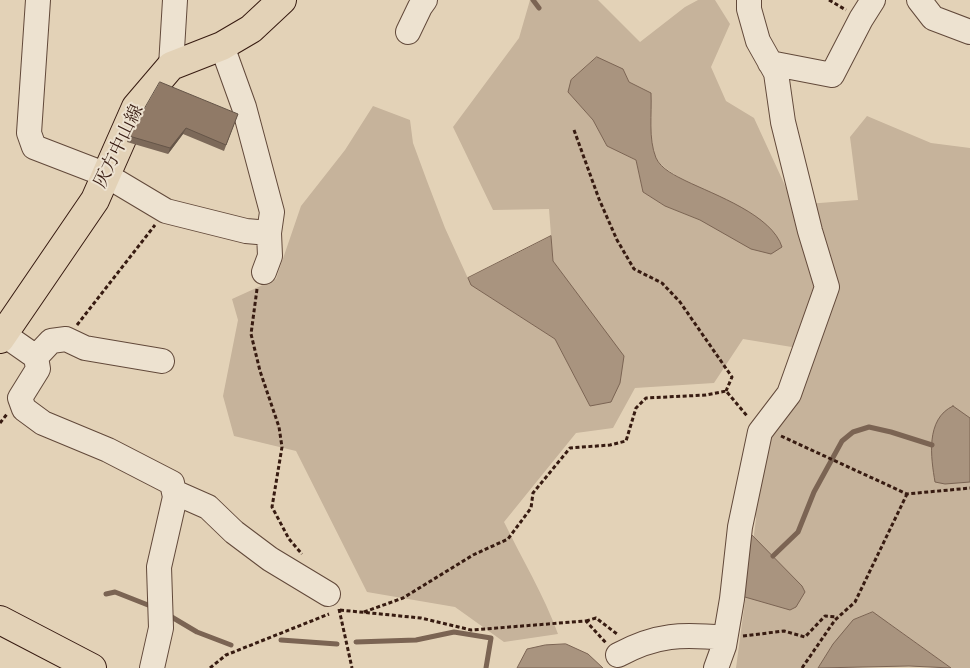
<!DOCTYPE html>
<html>
<head>
<meta charset="utf-8">
<style>
  body { margin:0 }
  canvas { display:block; background:#e3d2b7 }
</style>
</head>
<body>
<canvas width="970" height="668"></canvas>
<script>
const g = document.querySelector('canvas').getContext('2d');
g.lineJoin = 'round';
function paint(path, color) { g.fillStyle = color; g.fill(path, 'evenodd'); }
function stroke(path, color, width, dash) { g.strokeStyle = color; g.lineWidth = width; g.lineCap = dash ? 'butt' : 'round'; g.setLineDash(dash || []); g.stroke(path); }
function label(font, color, halo, rows, align = 'center') {
  g.font = font + ' "IM FELL DW Pica","Noto Serif JP",serif'; g.lineWidth = 4; g.setLineDash([]); g.textBaseline = 'middle'; g.strokeStyle = halo; g.fillStyle = color; for (const [text, x, y, turn = 0] of rows) {
    g.save(); g.translate(x, y); g.rotate((+turn || 0) * Math.PI / 180); g.textAlign = isNaN(turn) ? turn : align; if (halo) g.strokeText(text, 0, 0); g.fillText(text, 0, 0); g.restore();
  }
}
paint(new Path2D(`
  M530,0h68l42,42 45,-35 13,-7h17l15,24 -19,43 15,34 28,17 40,87 64,-5 -8,-63 17,-21 64,27 39,5v520h-19l-65,-47 -53,23 -15,24h-82l20,-149 -13,-66 54,-66 13,-37 -67,-11 -29,44 -79,5 -22,40 -37,5 -72,89c18,37 40,73 54,112l-54,8 -49,-35 -88,-15 -71,-141 -62,-15 -11,-40 15,-76 -6,-21 44,-20 25,-73 44,-56 28,-44 37,14 3,23 14,38 18,47 26,57 84,54 35,67 33,-50 -70,-95 -4,-52 -56,1 -40,-83 66,-89zM623,69l6,13 22,11c1,21 -3,45 5,65 8,17 79,47 98,57l-54,5 -35,-14 -22,-14 -7,-32 -29,-14 -14,-26 -25,-28z`), '#c6b39b');
const water = new Path2D(`
  M597,57l26,12 6,13 22,11c1,21 -3,45 5,65 5,11 20,18 30,23 29,14 86,34 96,66l-11,7 -20,-5 -51,-29 -35,-14 -22,-14 -7,-32 -29,-14 -14,-26 -25,-28 3,-12z
  M551,236l2,25 71,95 -4,27 -9,19 -21,4 -35,-67 -84,-54 -3,-7z
  M953,406l17,12v64l-25,2 -10,-2c-4,-24 -10,-63 18,-76z
  M750,533l52,53 3,6 -9,15 -6,3 -52,-15z
  M873,612l78,56 -42,-2 -91,2 15,-24 20,-24z
  M566,644l22,10 15,14h-86l10,-19 18,-4z`);
paint(water, '#a9947f');
stroke(water, '#7b6453', 1);
stroke(new Path2D(`
  M533,0l6,8
  M773,556l25,-24 16,-40 28,-51 11,-9 16,-5 22,5 41,13
  M106,594l9,-2 33,13
  M170,616l27,16 34,13
  M281,640l56,4
  M356,642l60,-2 38,-8 37,6 -5,30`), '#7b6453', 5);
const minor = new Path2D(`
  M38,0l-9,133 5,14 70,27 62,37 80,20 23,2
  M919,0l14,18 37,14
  M408,32l12,-25 5,-7
  M222,46l22,61 28,105 -3,21 1,23 -6,16
  M770,63l62,12 29,-56 12,-19
  M171,66l4,-66
  M3,334l33,23 2,12 -18,29 4,11 19,14 65,27 64,33 3,14 -16,70 2,61 -9,40
  M36,357l15,-16 15,-2 19,9 77,13
  M174,492l34,15 26,25 36,27 58,35
  M618,655c39,-21 64,-21 107,-17
  M716,668l8,-22 8,-47 8,-72 20,-95 29,-38 38,-107 -17,-56 -27,-109 -7,-49 -18,-32 -9,-32v-9`);
const major = new Path2D(`
  M0,339l95,-139 41,-93 35,-41 51,-20 29,-17 31,-29
  M0,620l92,48`);
stroke(minor, '#62493a', 26);
stroke(major, '#371b11', 30);
stroke(new Path2D(`
  M829,0l17,10
  M574,130l25,69 18,41 17,29 28,14 18,19 52,75 -6,14
  M257,289l-6,45 9,37 19,56 3,20 -10,60 17,32 13,15
  M77,325l78,-100
  M0,423l7,-9
  M781,436l126,58 63,-6
  M339,609l13,59
  M340,610l81,8 50,12 115,-9 20,22
  M364,612l39,-14 70,-43 35,-16 23,-31 2,-15 37,-45 40,-3 16,-4 10,-33 10,-10 60,-3 20,-4 22,26
  M586,621l10,-3 21,16
  M743,636l41,-5 21,6 20,-21 12,1
  M210,668l16,-13 103,-41
  M802,668l33,-48 20,-18 52,-108`), '#371b11', 3, [4, 2.5]);
stroke(minor, '#ede2d0', 24);
stroke(major, '#e3d2b7', 28);
paint(new Path2D(`
  M238,114l-14,37 -41,-17 -15,20 -41,-12 2,-6z`), '#7c6959');
paint(new Path2D(`
  M186,128l-3,6 -15,20 2,-6z`), '#655548');
const building = new Path2D(`
  M160,82l78,32 -12,31 -40,-17 -16,20 -41,-12z`);
paint(building, '#907a67');
stroke(building, '#655548', 1);
label('18px', '#371b11', '#ede2d0', [
  ["灰方中山線",120,147,-64]
]);
</script>
</body>
</html>
